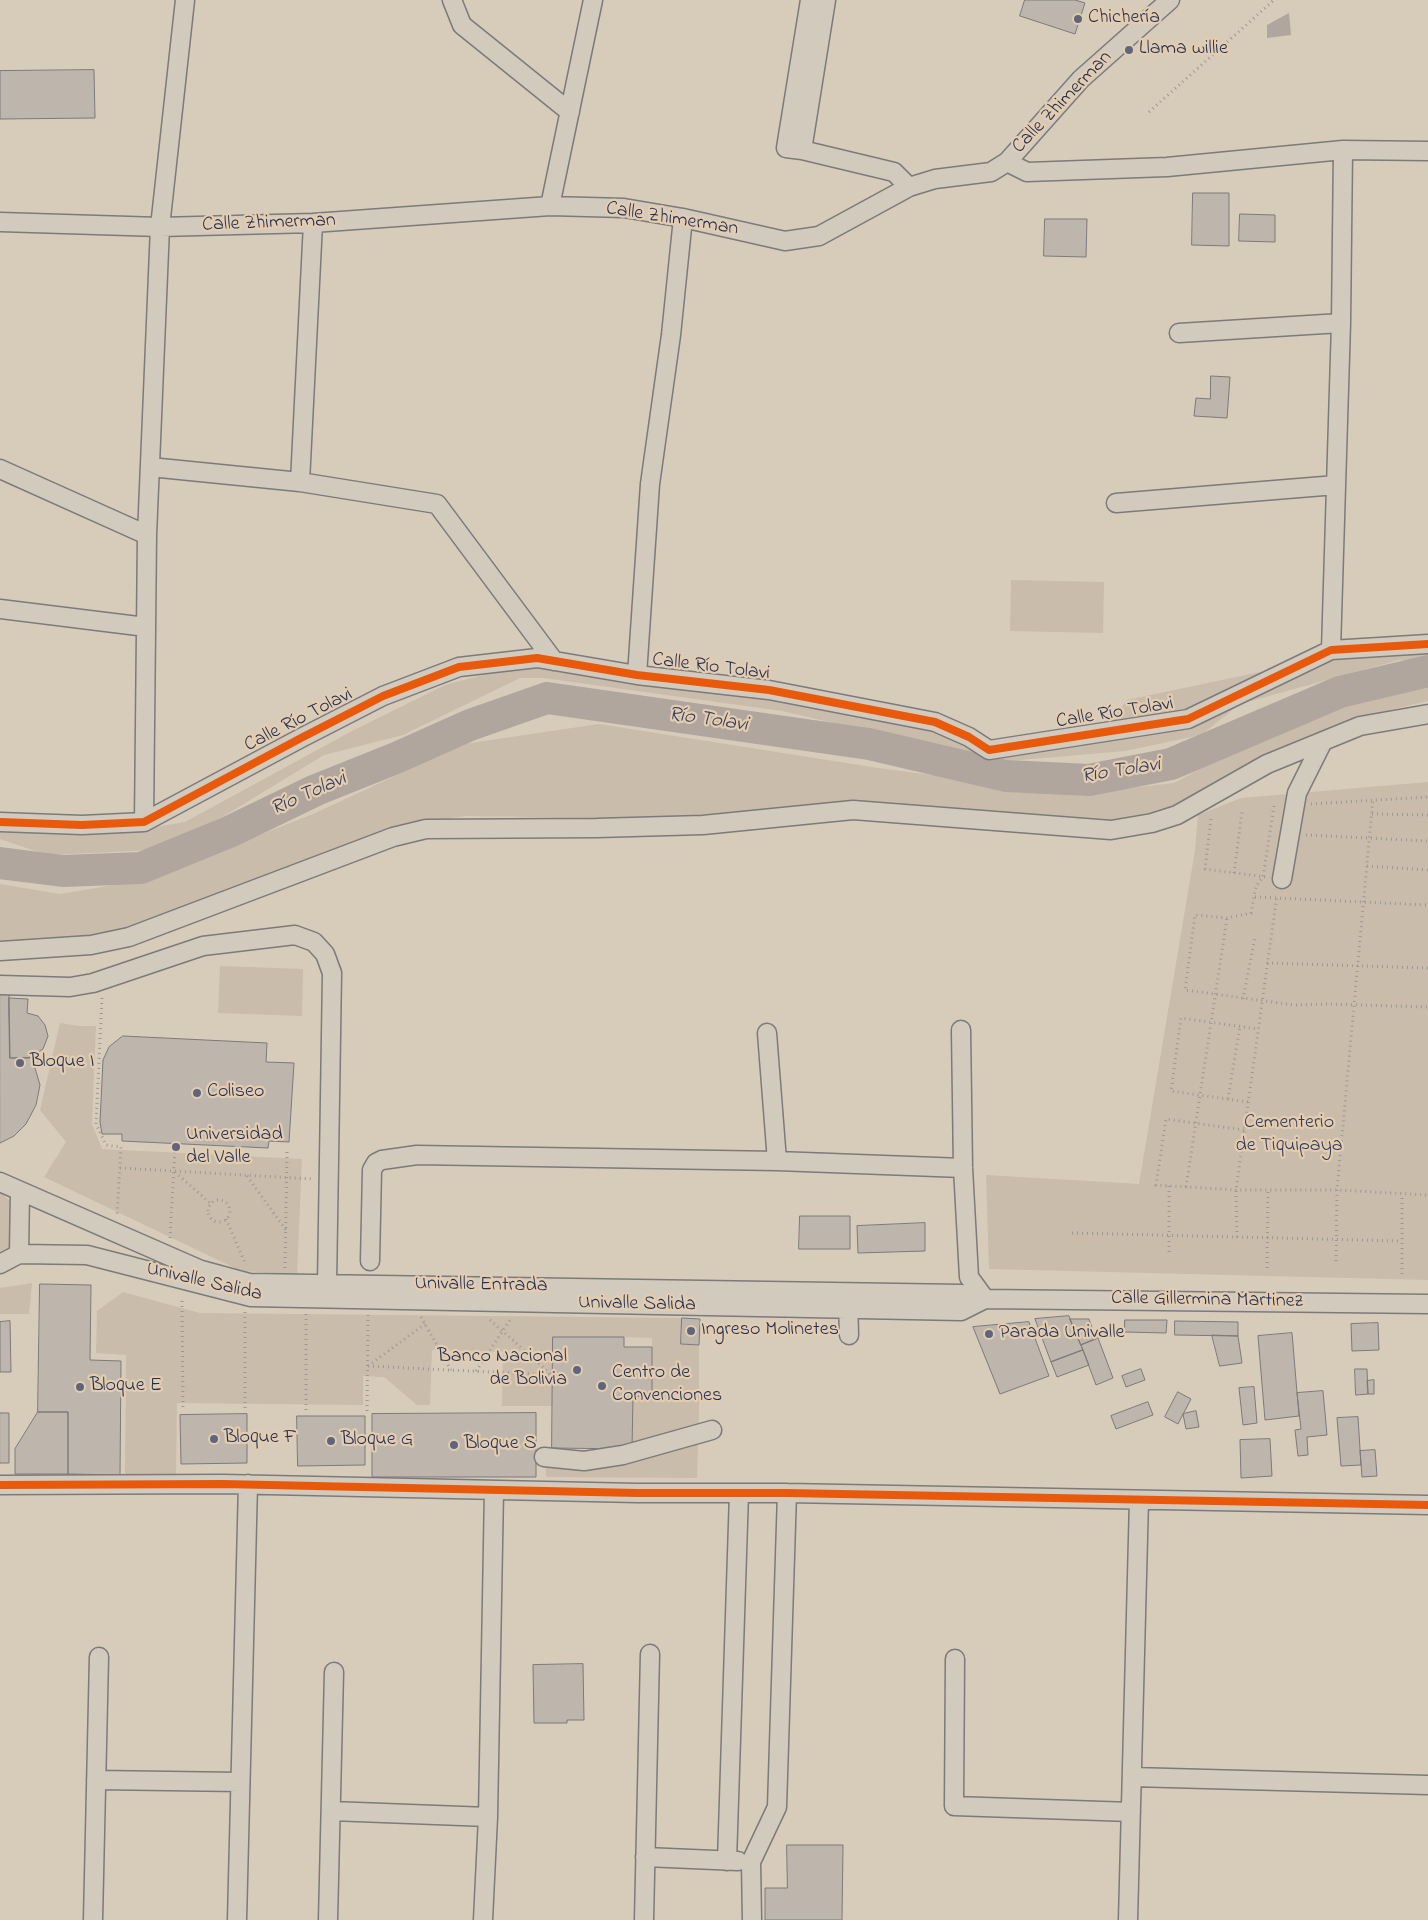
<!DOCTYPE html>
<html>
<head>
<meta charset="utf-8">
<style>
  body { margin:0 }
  canvas { display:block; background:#d7cbba }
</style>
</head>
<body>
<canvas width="1428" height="1920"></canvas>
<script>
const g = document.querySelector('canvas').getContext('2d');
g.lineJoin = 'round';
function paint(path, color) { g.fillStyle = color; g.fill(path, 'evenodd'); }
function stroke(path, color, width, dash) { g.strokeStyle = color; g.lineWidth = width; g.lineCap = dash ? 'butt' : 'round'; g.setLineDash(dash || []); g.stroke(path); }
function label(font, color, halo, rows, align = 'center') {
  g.font = font + ' "Indie Flower",sans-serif'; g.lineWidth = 4.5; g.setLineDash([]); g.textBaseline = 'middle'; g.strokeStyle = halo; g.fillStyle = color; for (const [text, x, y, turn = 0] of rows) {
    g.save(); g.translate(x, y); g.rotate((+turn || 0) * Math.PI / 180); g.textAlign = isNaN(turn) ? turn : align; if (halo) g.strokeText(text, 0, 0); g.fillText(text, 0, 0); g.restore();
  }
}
paint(new Path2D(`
  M1011,580l93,2 -1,51 -93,-2z
  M1428,651v8l-29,1 -159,44 -39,31 -76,16 -129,11 -34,-9 -180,-42 -239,-33h-23l-117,57 -79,20 -118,72 -52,23 -107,5 -47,-16v-9l143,-1 42,-7 167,-91 93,-46 76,-20 246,33 168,32 33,16 127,-5 32,-41 204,-43z
  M1428,681v20l-72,17 -89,37 -98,54 -57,11h-38l-224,-19 -185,18 -199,-3 -65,9 -258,98 -50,13 -93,5v-57l60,10 84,-14 169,-66 151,-70 135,-20 279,44 199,26 97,-11 89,-48 78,-37z
  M1428,782v498l-439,-11 -3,-94 153,9 56,-334 3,-35 43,-17z
  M220,966l83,3 -1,47 -84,-3z
  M60,1023l19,3h17l-4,98 10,25 200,10 -5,115 -56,-3 -197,-94 22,-35 -26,-32z
  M0,1192l10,9 -1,50 -9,5z
  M32,1283l-3,31h-29v-26z
  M123,1292l77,21 482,5 -1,26 18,1v83l-67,21 1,-53h19v-58l-28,-1 -71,69h-51l1,-54 -71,-2 -2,55h-13l-33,-28 -21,-1v29l-186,-2 -1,72h-51l1,-120 -30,-2 1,-42z
  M698,1444l-1,34 -151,-1v-13l86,-4z`), '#cabcaa');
paint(new Path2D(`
  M1289,13l2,22 -24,3v-13z`), '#b0a69e');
stroke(new Path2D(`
  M0,863l63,8 78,-3 88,-36 87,-42 80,-32 74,-33 77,-27 322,46 137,32 83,4 82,-16 169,-72 88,-21`), '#b0a69e', 32);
const building = new Path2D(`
  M1025,0h50l10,3 -10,31 -55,-18z
  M94,70l1,48 -95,1v-48z
  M1193,193h36v53l-37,-1z
  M1240,214l35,1v27l-36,-1z
  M1045,219h42l-1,38 -42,-1z
  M1211,376l19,1 -3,41 -33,-2 2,-18 14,1z
  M0,994h9l1,64 36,-1 -11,11 5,17 -4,20 -10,19 -12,12 -14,7z
  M9,998l19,1 -1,14 11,3 7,9 3,11 -5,13 -6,4 -7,1v4h-20z
  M123,1036l144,7 -1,19 28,1 -5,79 -20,-1 -1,7 -146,-7v-7h-20l-2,-12 3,-62 6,-13z
  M800,1216h50v33h-51z
  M925,1223v28l-67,2 -1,-27z
  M40,1284l51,1 -1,75 31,1 -1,114 -52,-1v-62h-30z
  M1069,1316l14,34 -32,12 -16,-43z
  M682,1318l18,1 -1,26 -18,-1z
  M1070,1319h19l7,20 -15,6z
  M1125,1320h42l-1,13 -41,-1z
  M10,1321l1,51h-11v-50z
  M1175,1321l63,1v14l-63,-1z
  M1029,1322l20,54 -49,18 -27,-67z
  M1378,1323l1,27 -27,1 -1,-27z
  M1292,1333l7,83 -34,4 -7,-84z
  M1212,1335l26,1 4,27 -22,3z
  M553,1337h71v10h28v50l-19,-1 -1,53 -80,-1z
  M1098,1338l15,40 -17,7 -15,-40z
  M1083,1350l6,15 -32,12 -6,-15z
  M1141,1369l4,11 -19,7 -4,-11z
  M1355,1369h12l1,25 -12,1z
  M1374,1380v14h-6l-1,-13z
  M1254,1387l3,36 -14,2 -4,-37z
  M1323,1391l4,44 -20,2 1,18 -10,1 -3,-26 6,-1 -4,-36z
  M1178,1392l13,7 -13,25 -13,-7z
  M1148,1402l5,13 -37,14 -5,-13z
  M1196,1411l3,16 -13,2 -3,-15z
  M38,1412h30v62h-53v-25z
  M0,1413h9v50h-9z
  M536,1413v64h-164v-63z
  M247,1414v49l-66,1 -1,-49z
  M297,1416h68v49l-67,1z
  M1358,1417l3,48 -20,1 -4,-48z
  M1270,1439l2,37 -31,2 -1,-38z
  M1375,1450l2,26 -15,1 -2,-26z
  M583,1664l1,56h-17v3h-33l-1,-58z
  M787,1845h56l-1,75h-77v-32h22z`);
paint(building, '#beb6ac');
stroke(building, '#7c7a7b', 1);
const minor = new Path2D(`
  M452,0l10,25 108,87
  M810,0l-24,148 16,2 24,-150
  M802,150l92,22 15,15
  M1007,162l20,10 140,-5 176,-17 85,1
  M550,206l43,-206
  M0,222l160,5 153,-4 237,-17 74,2 59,10 102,23 34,-5 90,-49 26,-8 56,-7 16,-10 74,-83 89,-79
  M1179,333l162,-10
  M150,467l150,15 137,22 117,157
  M0,469l147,66
  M300,482l13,-259
  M1116,503l220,-18
  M0,609l146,18
  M1331,650l10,-327 2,-173
  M637,675l13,-191 21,-149 12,-117
  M0,822l82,3 62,-3 157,-84 82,-42 76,-29 78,-9 100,17 132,15 166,32 34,15 20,13 199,-31 143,-69 97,-6
  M144,822l3,-287 13,-308 25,-227
  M1282,879l15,-86 26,-52
  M0,951l91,-6 38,-8 264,-100 33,-8 171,-1 106,-3 150,-15 258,20 41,-7 25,-8 90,-51 93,-38 68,-12
  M0,985l70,2 23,-4 110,-37 92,-11 19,7 11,12 7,19 -5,311
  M961,1030l2,138 6,109 16,22
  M767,1033l10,128
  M0,1182l201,88 48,13 712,11 24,5 443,5
  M19,1254l68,1 164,42 710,14 24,-12
  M370,1261l2,-91 4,-7 6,-3 35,-5 360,6 186,7
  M0,1264l19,-10 1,-63
  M848,1298l1,37
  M544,1457l40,4 39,-6 89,-25
  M0,1485l223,-1 414,9h150l641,12
  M955,1659l-1,147 177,6
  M1132,1777l296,8
  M96,1780l144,2
  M331,1811l157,6
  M645,1857l93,4
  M727,1861l12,-368
  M93,1920l6,-263
  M237,1920l11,-436
  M328,1920l6,-248
  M483,1920l5,-103 6,-327
  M644,1920l6,-266
  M752,1920l-1,-58 26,-55 10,-314
  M1128,1920l11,-420`);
stroke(minor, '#7c7a7b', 21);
stroke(new Path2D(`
  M1149,112l125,-112
  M1311,804l117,-7
  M1274,806l-11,71 -7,9 -5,27 -24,5 -32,-3 -10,75 109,15 34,-1 100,3
  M1372,814l56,1
  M1211,819l-6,50 61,8
  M1306,835l122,6
  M1367,866l61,4
  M1234,873l8,-61
  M1255,897l173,8
  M1267,963l161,5
  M102,998l-6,126 10,21 15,2 -4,68
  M1243,999l12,-62
  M1228,1099l12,-73
  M1248,1102l-77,-11 10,-73 77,11
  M1244,1130l-78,-11 -10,66 80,5h101l91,5
  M120,1168l193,11
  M175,1172l35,31
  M247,1176l39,54
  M1169,1186v66
  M1186,1187l41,-269
  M208 1211a11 11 0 1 1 22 0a11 11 0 1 1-22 0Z
  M226,1219l20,46
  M1072,1233l330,8
  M1237,1237l-1,-47 41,-295
  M170,1238l5,-89
  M1336,1261l1,-71 36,-391
  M285,1268l2,-116
  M1267,1268l1,-78
  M1402,1274v-80
  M182,1301l1,109
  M245,1312v97
  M306,1314v97
  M421,1317l30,53
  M490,1320l62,55
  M368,1366l185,9
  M368,1366l57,-42
  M476,1371l34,-51
  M367,1411l1,-96`), '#9c9895', 3, [1, 4]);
stroke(minor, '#d3cabe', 18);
stroke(new Path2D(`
  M0,822l82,3 62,-3 157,-84 82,-42 76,-29 78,-9 100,17 132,15 166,32 34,15 20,13 199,-31 143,-69 97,-6
  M0,1485l223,-1 414,9h150l641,12`), '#e8590c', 8);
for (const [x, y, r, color] of [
  [1078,19,5,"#5d667e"],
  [1129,50,5,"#5d667e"],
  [20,1063,5,"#5d667e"],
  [197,1093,5,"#5d667e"],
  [176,1147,5,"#5d667e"],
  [691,1331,5,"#5d667e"],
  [989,1334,5,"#5d667e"],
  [577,1370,5,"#5d667e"],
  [602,1386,5,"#5d667e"],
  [80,1387,5,"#5d667e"],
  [214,1439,5,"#5d667e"],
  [331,1441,5,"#5d667e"],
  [454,1445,5,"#5d667e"]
]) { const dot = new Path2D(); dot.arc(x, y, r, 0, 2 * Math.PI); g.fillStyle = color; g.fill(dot); stroke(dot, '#e4ccad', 2); }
label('20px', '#1b2f5e', '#e4ccad', [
  ["Chichería",1088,19],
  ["Llama willie",1139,50],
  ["Bloque I",30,1063],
  ["Coliseo",207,1093],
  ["Universidad",186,1136],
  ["del Valle",186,1159],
  ["Ingreso Molinetes",701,1331],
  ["Parada Univalle",999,1334],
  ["Banco Nacional",567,1358,"right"],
  ["de Bolivia",567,1381,"right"],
  ["Centro de",612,1374],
  ["Convenciones",612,1397],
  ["Bloque E",90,1387],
  ["Bloque F",224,1439],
  ["Bloque G",341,1441],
  ["Bloque S",464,1445]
], 'left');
label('20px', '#1b2f5e', '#e4ccad', [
  ["Calle Zhimerman",1063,103,-46],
  ["Calle Zhimerman",672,220,9],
  ["Calle Zhimerman",269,224,-2],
  ["Calle Río Tolavi",711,668,7],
  ["Calle Río Tolavi",1115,714,-9],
  ["Calle Río Tolavi",299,721,-27],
  ["Univalle Salida",204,1283,13],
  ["Univalle Entrada",481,1286,1],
  ["Calle Gillermina Martinez",1207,1301,1],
  ["Univalle Salida",637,1305,1]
]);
label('20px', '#2c3c65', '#e4ccad', [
  ["Cementerio",1289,1124],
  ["de Tiquipaya",1289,1147]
]);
label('italic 21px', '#2f3e66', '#e4ccad', [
  ["Río Tolavi",708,721,8],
  ["Río Tolavi",1121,772,-9],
  ["Río Tolavi",309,795,-24]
]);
</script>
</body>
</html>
